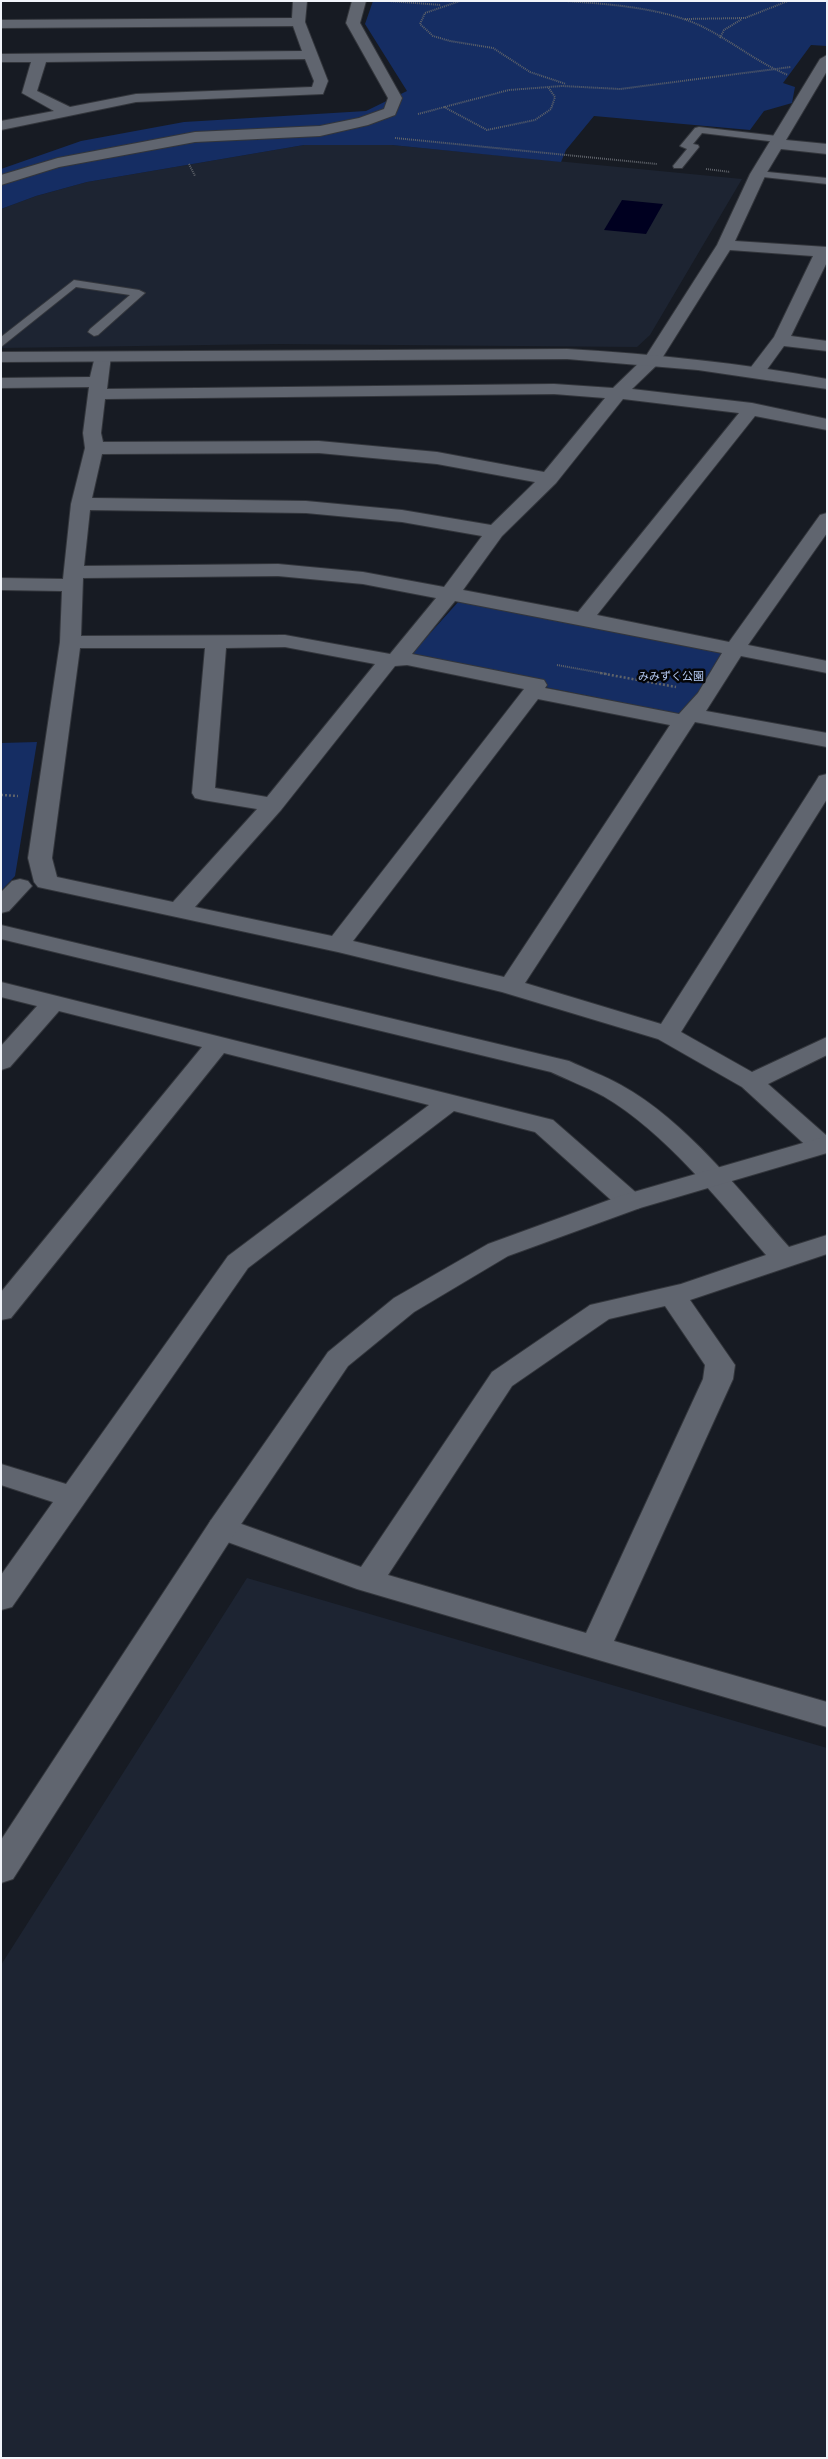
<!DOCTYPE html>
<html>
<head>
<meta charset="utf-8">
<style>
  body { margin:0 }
  #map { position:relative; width:828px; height:2459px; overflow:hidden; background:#171b23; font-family:"Asap Condensed",sans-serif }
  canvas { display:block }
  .frame { position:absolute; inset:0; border:2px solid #f1f4fa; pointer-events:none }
</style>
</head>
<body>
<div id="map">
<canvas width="828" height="2459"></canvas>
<div class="frame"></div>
</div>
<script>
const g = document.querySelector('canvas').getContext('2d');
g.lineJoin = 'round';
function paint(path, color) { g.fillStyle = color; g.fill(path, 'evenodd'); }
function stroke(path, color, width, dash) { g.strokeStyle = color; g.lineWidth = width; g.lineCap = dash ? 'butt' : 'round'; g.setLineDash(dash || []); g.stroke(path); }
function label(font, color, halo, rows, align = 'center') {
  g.font = font + ' "Asap Condensed","Noto Sans JP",sans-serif'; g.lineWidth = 5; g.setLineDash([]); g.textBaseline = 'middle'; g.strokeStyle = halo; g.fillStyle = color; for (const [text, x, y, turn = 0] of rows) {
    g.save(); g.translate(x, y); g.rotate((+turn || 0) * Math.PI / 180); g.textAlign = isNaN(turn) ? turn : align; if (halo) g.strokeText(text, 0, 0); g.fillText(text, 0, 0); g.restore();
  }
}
paint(new Path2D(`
  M304,145h88l350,34 -92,156 -13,12 -360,-3 -276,4v-139l35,-13 51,-14z
  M247,1578l580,170v710h-826v-493z`), '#1d2432');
paint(new Path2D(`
  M373,1h454v45l-16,-1 -28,38 12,4 -3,16 -28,8 -14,19 -156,-14 -28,34 -5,12 -169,-17h-88l-217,37 -51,14 -35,13v-40l80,-28 103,-19 182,-11 41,-20 -42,-67z
  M459,601l272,53 -44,62 -280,-57z
  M37,742l-22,134 -14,15v-148z`), '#152d63');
paint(new Path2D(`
  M622,200l41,4 -17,30 -42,-4z`), '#000020');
const service = new Path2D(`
  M699,127l78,9 5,3 -5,3 -75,-9 -9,11 5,1 1,2 -17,21h-8l-1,-2 14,-17 -7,-3 15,-18z
  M758,171l69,7v6l-73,-8v-4z
  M74,280l65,10 6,3 -47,42 -4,1 -6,-4 2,-3 40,-34 -54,-8 -75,60v-10z`);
const pedestrian = new Path2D(`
  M352,1h14l-6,22 42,75 -7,17 -27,10 -48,11 -125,6 -136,25 -58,18v-10l57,-17 137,-26 125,-6 39,-8 25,-9 4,-11 -42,-75z`);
const minor = new Path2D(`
  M293,1h14l-2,21 23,59 -5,13 -187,8 -135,28v-9l53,-10 -32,-18 9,-31h-30v-8l301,-3 -9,-25 -292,2v-8l291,-2zM305,59l9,22 -2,6 -176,7 -66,13 -33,-16 9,-29z
  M827,55v16l-41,69 41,4v10l-46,-5 -15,25 -31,67 92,6v15l-36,74 36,5v10l-43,-5 -21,29h-12l-3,-4 26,-34 39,-81 -83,-6 -71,113 -27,26 120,14 75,16v11l-72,-14 -158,199 132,27 91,-127 7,-2v20l-79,112 79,16v12l-86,-17 -35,55 121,22v14l-132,-25 -170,261 136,41 155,-243 3,-5 8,-2v25l-146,233 71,40 75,-35v18l-59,29 59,52v17l-14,-1 -71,-65 -84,-48 -156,-47 -164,-40 -300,-65 -4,-5 -6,-24 32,-216 2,-51 -61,-1v-12l62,1 8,-75 14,-56 -2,-15 6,-46 -88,1v-10l89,-1 6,-25h12l3,4 -4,33 447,-5 59,4 33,-32 71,-111 33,-71 70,-115zM554,394l51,4 -61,74 -107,-20 -118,-11 -216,1 -2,-9 4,-34zM623,399l116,14 -161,199 -115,-22 39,-54 54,-53zM319,453l118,11 98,18 -44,43 -89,-15 -96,-9 -214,-3 10,-44zM90,510l216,3 96,9 80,14 -38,51 -81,-15 -85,-8 -194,2zM278,576l85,8 73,14 -46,56 -105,-19 -204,1 2,-58zM455,601l267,52 -24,40 -19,21 -134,-26 2,-3 -3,-5 -132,-26zM285,647l90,17 -108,133 -52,-9 11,-140zM80,648h125l-13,145 3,5 8,2 54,9 -84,93 -116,-25 -5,-19zM407,665l117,24 -192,247 -137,-29 86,-97 114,-144zM538,699l132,26 -166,252 -151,-36z
  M20,879l8,2 4,5 -23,25 -8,2v-21l11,-11z
  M1,925l568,136c17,8 36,15 52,24 64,35 121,108 168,162l38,-12v19l-137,46 45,65 -2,14 -119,262 213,61v25l-470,-138 -146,-53 -4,-8 4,-8 11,-3 139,50 131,-195 98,-67 91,-21 85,-29c-46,-53 -102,-124 -163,-159 -17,-9 -35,-16 -52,-24l-550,-133zM665,1306l40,59 -2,14 -117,254 -198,-58 124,-189 97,-67z
  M1,982l552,138 87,76 4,6 -4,6 -10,2 -10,-2 -85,-76 -81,-21 -206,157 -236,339 -11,3v-35l52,-73 -52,-17v-21l65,20 162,-228 201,-151 -205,-52 -213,265 -10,2v-28l201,-245 -143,-36 -49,56 -9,3v-24l36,-40 -36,-9z`);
const tertiary = new Path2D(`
  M567,349c87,5 174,14 260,30v10l-129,-19 -131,-11 -566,3v-10z
  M827,1136v17l-187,55 -132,48 -94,56 -66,54 -115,170 -220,343 -12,4v-43l210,-320 117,-168 66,-54 94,-54 132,-48z`);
stroke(service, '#33363c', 2);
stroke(pedestrian, '#33363c', 2);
stroke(minor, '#33363c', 2);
stroke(tertiary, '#33363c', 2);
stroke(new Path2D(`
  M389,1l52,4
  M460,1l-35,12 -5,11 13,12 17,5 43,7 37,24 36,12
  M566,1c42,3 101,7 139,27 28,14 53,35 83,47
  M685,19l60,-1 43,-17
  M720,38l4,-8 18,-11
  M444,107l43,23 48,-10 16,-11 4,-12 -7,-10
  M418,114l91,-24 53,-4 58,3 171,-22
  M395,138l262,26
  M189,164l6,12
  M706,169l24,3
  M557,665l50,9`), '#5f636a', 2, [1, 1]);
stroke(new Path2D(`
  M600,673l76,14
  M1,795l17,1`), '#5f636a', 2.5, [2, 2]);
paint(service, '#60656f');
paint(pedestrian, '#60656f');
paint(minor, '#60656f');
paint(tertiary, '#60656f');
label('11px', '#b9cef7', '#050609', [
  ["みみずく公園",671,677]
]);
</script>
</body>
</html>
